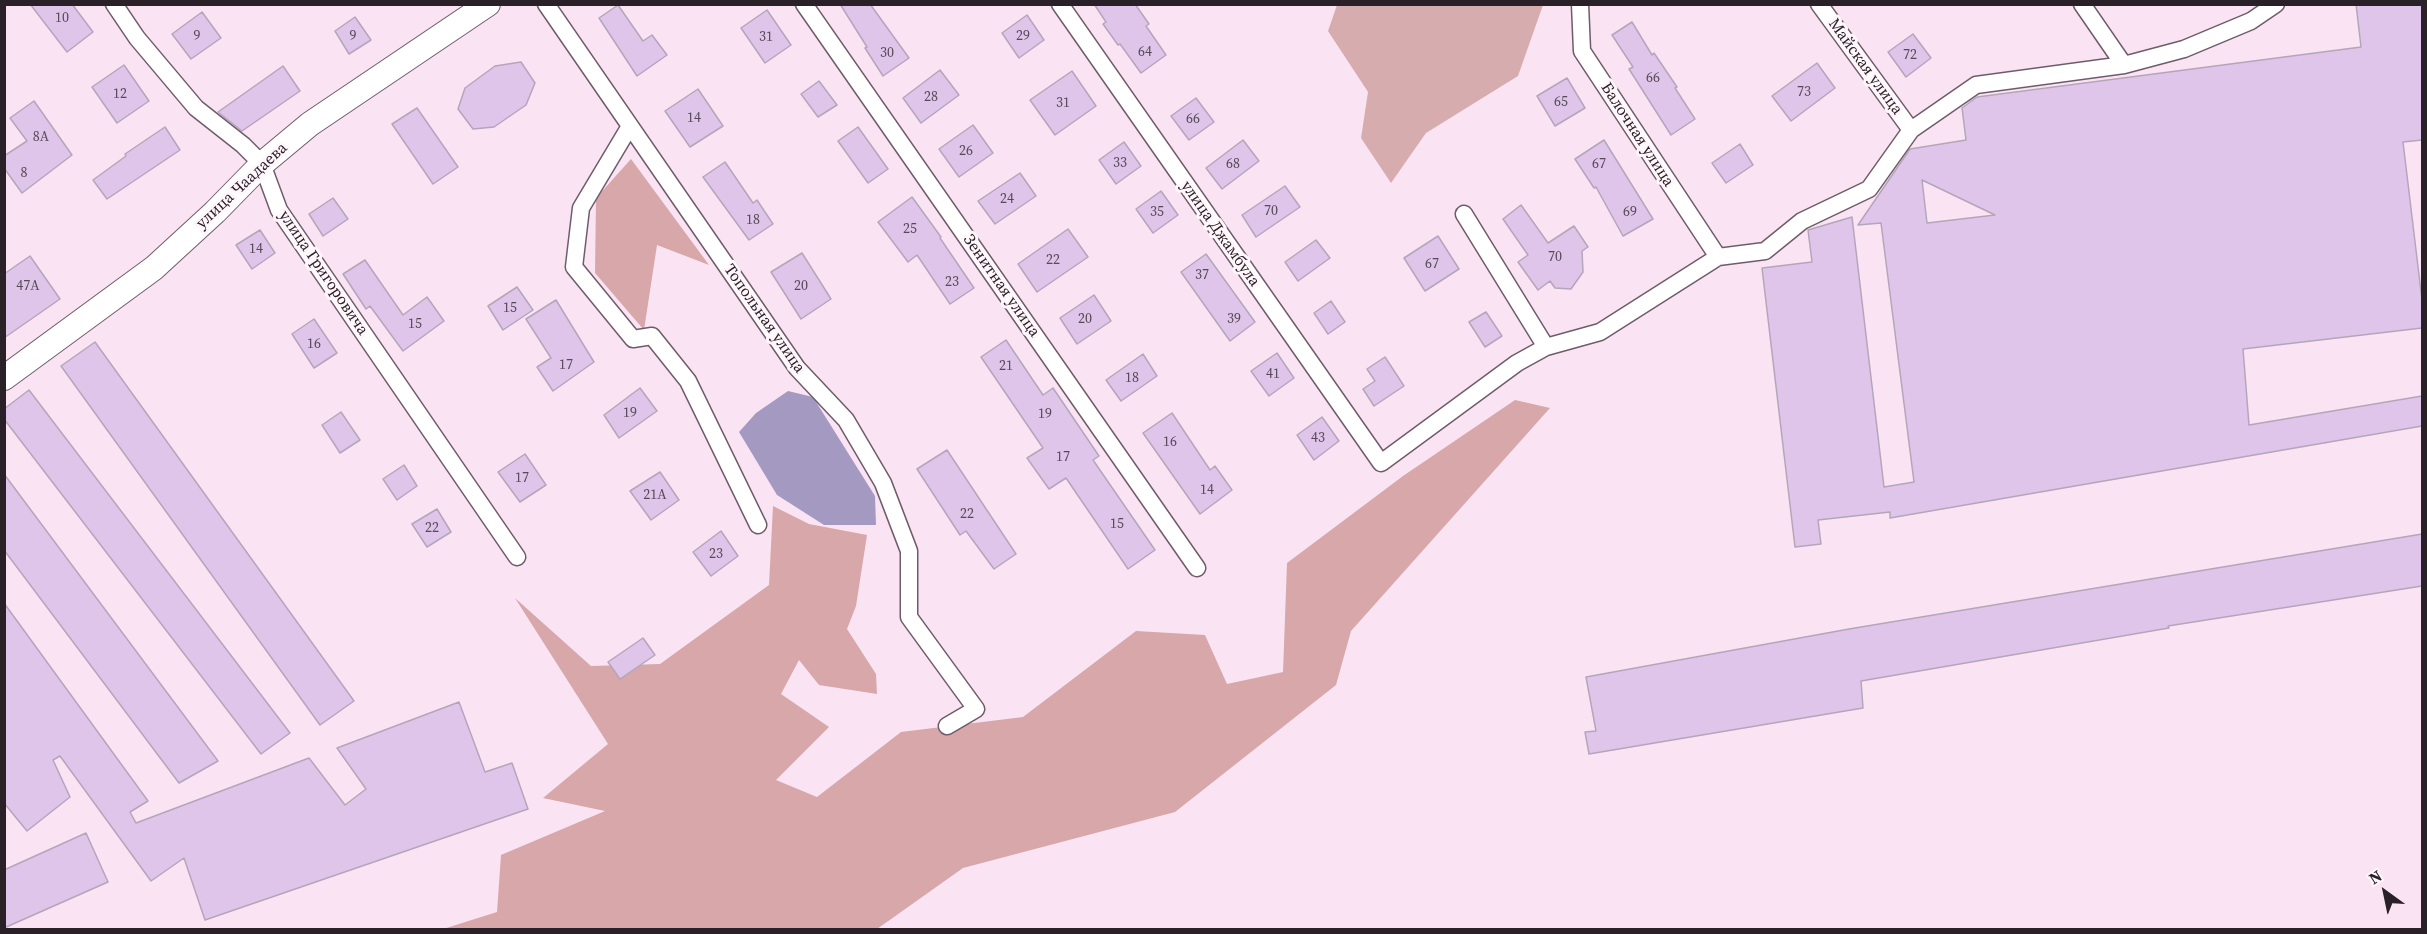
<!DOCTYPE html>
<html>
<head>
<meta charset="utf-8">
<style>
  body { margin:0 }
  #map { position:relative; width:2427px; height:934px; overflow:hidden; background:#fae4f4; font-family:"Source Serif 4",serif }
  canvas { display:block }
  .frame { position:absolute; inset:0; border:6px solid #292127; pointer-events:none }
  .north { position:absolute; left:2355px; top:862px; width:60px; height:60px; -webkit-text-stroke:4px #fff6fc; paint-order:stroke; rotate:327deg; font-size:16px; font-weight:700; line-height:24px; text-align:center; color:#292127 }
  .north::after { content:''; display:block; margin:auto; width:21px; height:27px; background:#292127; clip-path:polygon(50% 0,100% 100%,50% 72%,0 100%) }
</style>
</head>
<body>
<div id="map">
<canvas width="2427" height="934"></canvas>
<div class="frame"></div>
<div class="north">N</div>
</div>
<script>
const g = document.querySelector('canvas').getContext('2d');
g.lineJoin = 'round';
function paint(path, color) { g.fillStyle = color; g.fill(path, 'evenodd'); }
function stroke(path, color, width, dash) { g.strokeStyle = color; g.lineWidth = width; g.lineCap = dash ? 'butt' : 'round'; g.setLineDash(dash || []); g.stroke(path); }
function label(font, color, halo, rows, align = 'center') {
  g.font = font + ' "Source Serif 4",serif'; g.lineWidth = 6; g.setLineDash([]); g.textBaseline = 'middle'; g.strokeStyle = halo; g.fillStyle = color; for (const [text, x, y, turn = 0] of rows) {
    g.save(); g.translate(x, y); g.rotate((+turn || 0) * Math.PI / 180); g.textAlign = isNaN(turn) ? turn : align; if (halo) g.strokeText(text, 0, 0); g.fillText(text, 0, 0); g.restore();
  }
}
paint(new Path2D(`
  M1337,5v-1l206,1 -25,71 -92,57 -35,50 -30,-45 7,-46 -40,-61z`), '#d7acaf');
paint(new Path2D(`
  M631,159l78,106 -52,-20 -13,85 -49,-57 1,-75z
  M1515,400l35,8 -199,223 -15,54 -161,127 -212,56 -86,61 -437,1 57,-18 4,-57 104,-44 -62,-13 65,-54 -93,-146 76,68 69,-2 109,-79 4,-79 36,18 58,11 -11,71 -9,23 29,45 1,20 -58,-9 -20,-25 -18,34 48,33 -53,53 41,17 84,-65 122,-15 113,-86 69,4 22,49 56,-12 4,-109 116,-87z`), '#d7a7aa');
paint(new Path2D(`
  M788,391l25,6 62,99 1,29h-52l-47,-30 -38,-63 17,-19z`), '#a49ac1');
const building = new Path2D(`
  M30,4h42l21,28 -26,20z
  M840,4h30l39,54 -26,18 -18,-28 2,-1z
  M1094,4h41l14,20 -3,2 20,29 -25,18 -21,-29 -2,1 -15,-21 3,-2z
  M2356,4h66v136l-19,2 19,158v28l-179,21 6,76 173,-29v30l-532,92v-6l-72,8 3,24 -26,3 -33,-279 50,-6 -4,-32 44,-13 32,270 30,-5 -33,-259 -23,2 52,-76 56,-9 -4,-32 15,-11 384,-50zM1922,180l73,35 -68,8z
  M618,5l25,36 9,-6 15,20 -30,21 -38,-58z
  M767,10l24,35 -26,18 -24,-35z
  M202,12l19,26 -30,21 -19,-25z
  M1027,15l17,25 -25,18 -17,-25z
  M355,17l16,23 -22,14 -14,-23z
  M1632,22l20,33 2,-2 23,34 -2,1 20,31 -24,16 -42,-66 4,-2 -21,-32z
  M1913,34l18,24 -25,19 -18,-25z
  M521,62l14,21 -9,22 -32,22 -21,2 -15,-20 7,-21 30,-22z
  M1817,63l18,25 -44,33 -19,-25z
  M124,65l25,36 -32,22 -25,-36z
  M283,66l17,25 -58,40 -24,-19z
  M940,70l19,25 -38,28 -18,-25z
  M1072,71l24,35 -41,29 -25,-35z
  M1567,78l18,30 -30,18 -18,-30z
  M819,81l18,24 -19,12 -17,-23z
  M698,89l25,37 -33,21 -25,-36z
  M1196,98l18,24 -25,18 -18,-24z
  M34,101l38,54 -50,38 -18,-25v-12l23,-15 -17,-23z
  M417,108l41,59 -25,17 -41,-60z
  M973,125l20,28 -34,24 -20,-28z
  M165,127l15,23 -73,49 -14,-19 33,-24 -1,-2z
  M858,127l30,42 -20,14 -30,-42z
  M1243,140l16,21 -37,28 -16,-21z
  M1604,140l49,79 -30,17 -27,-49 -2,1 -19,-29z
  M1124,142l17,24 -25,18 -17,-24z
  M1740,144l13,21 -27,18 -14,-20z
  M725,162l28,41 4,-3 16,24 -24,16 -46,-63z
  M1020,173l16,23 -41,28 -17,-23z
  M1285,186l15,21 -44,30 -14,-22z
  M1161,191l17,24 -25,18 -17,-24z
  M912,197l29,40 -1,1 34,50 -24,16 -33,-49 -9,7 -30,-40z
  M333,198l15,21 -25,17 -14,-22z
  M1521,205l27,38 26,-17 14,21 -6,4 1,21 -12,17 -16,-1 -5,-7 -12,9 -20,-28 10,-7 -25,-36z
  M1068,229l20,28 -51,35 -19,-28z
  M260,230l15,23 -23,16 -16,-24z
  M1438,236l21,33 -34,22 -21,-33z
  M1316,240l14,18 -32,23 -13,-19z
  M802,253l29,46 -30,20 -30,-47z
  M1206,254l49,68 -25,19 -49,-69z
  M30,256l30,43 -56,39v-64z
  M365,260l38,55 24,-18 17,24 -41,30 -33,-45 -4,3 -23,-35z
  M517,287l16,23 -30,20 -15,-24z
  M1094,295l17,26 -34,23 -17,-26z
  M556,300l38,62 -41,29 -16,-24 14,-9 -25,-39z
  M1331,301l14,21 -17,12 -14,-21z
  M1486,312l16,24 -17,11 -16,-25z
  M314,319l23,34 -23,15 -22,-34z
  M1006,340l37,55 10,-7 46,68 -6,4 62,90 -27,19 -62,-91 -17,11 -22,-31 16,-10 -62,-91z
  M95,342l259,359 -34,24 -259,-359z
  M1277,353l17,25 -25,18 -18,-25z
  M1143,354l14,22 -36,25 -15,-21z
  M1385,357l19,29 -30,20 -11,-17 12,-8 -8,-12z
  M640,388l17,23 -38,27 -15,-23z
  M29,390l261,343 -29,21 -257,-335v-10z
  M341,412l19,28 -20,13 -18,-28z
  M1172,413l38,57 5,-4 17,24 -32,24 -57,-81z
  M1322,417l17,24 -25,19 -17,-25z
  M947,450l69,104 -22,15 -28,-38 -6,4 -43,-66z
  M525,454l21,31 -26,17 -22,-30z
  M404,465l13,21 -20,14 -14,-21z
  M660,472l19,28 -28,20 -21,-29z
  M4,474l214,287 -39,22 -175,-233z
  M437,509l14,23 -24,15 -15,-23z
  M721,531l17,25 -27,20 -18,-24z
  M2422,534v52l-254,40 1,2 -308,53 2,27 -274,46 -4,-22 11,-1 -10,-54 263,-48z
  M4,603l144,198 -18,11 6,11 173,-65 36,47 21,-16 -29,-41 122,-46 26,70 27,-9 16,46 -323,111 -21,-62 -33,23 -91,-125 -7,4 17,37 -43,34 -23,-28z
  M643,638l12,17 -35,24 -12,-17z
  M86,833l22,49 -104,46v-58z`);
paint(building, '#dfc5ea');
stroke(building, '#b4a6ba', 1.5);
const street = new Path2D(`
  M114,4l23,34 59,70 47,37 19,19 17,46 238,347
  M546,4l251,364 49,52 37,63 26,68v66l67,92 -29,17
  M804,4l393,564
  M1060,4l321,459 136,-100 29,-16 54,-15 118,-75 47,-6 37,-30 67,-32 42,-59 65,-45 148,-20 60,-16 67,-28 25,-17
  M1580,4l2,47 136,206
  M1819,4l92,126
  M2082,4l42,61
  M630,126l-49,82 -7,59 59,72 19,-3 36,45 70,144
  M1464,214l82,133`);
const secondary = new Path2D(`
  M4,378l150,-110 61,-56 47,-48 48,-40 178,-120`);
stroke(street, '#6f5c6a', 19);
stroke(secondary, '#6f5c6a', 26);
stroke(street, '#fff', 16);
stroke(secondary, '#fff', 24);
label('14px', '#564a58', null, [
  ["10",62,18],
  ["9",197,36],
  ["9",353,36],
  ["29",1023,36],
  ["31",766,37],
  ["64",1145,52],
  ["30",887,53],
  ["72",1910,55],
  ["66",1653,78],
  ["73",1804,92],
  ["12",120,94],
  ["28",931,97],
  ["65",1561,102],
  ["31",1063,103],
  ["14",694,118],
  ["66",1193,119],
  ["8А",41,137],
  ["26",966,151],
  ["33",1120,163],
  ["68",1233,164],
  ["67",1599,164],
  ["8",24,173],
  ["24",1007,199],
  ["70",1271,211],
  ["35",1157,212],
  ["69",1630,212],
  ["18",753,220],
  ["25",910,229],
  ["14",256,249],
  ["70",1555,257],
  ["22",1053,260],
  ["67",1432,264],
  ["37",1202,275],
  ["23",952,282],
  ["47А",28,286],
  ["20",801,286],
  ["15",510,308],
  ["20",1085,319],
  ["39",1234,319],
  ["15",415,324],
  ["16",314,344],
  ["17",566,365],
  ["21",1006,366],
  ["41",1273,374],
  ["18",1132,378],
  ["19",630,413],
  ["19",1045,414],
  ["43",1318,438],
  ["16",1170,442],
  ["17",1063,457],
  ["17",522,478],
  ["14",1207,490],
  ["21А",655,495],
  ["22",967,514],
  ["15",1117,524],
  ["22",432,528],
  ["23",716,554]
]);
label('16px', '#292127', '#fff6fc', [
  ["Майская улица",1865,67,54],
  ["Балочная улица",1637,135,57],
  ["улица Чаадаева",242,186,-43],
  ["улица Джамбула",1220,234,55],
  ["улица Григоровича",323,273,56],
  ["Зенитная улица",1001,286,55],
  ["Топольная улица",764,319,55]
]);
</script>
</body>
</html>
